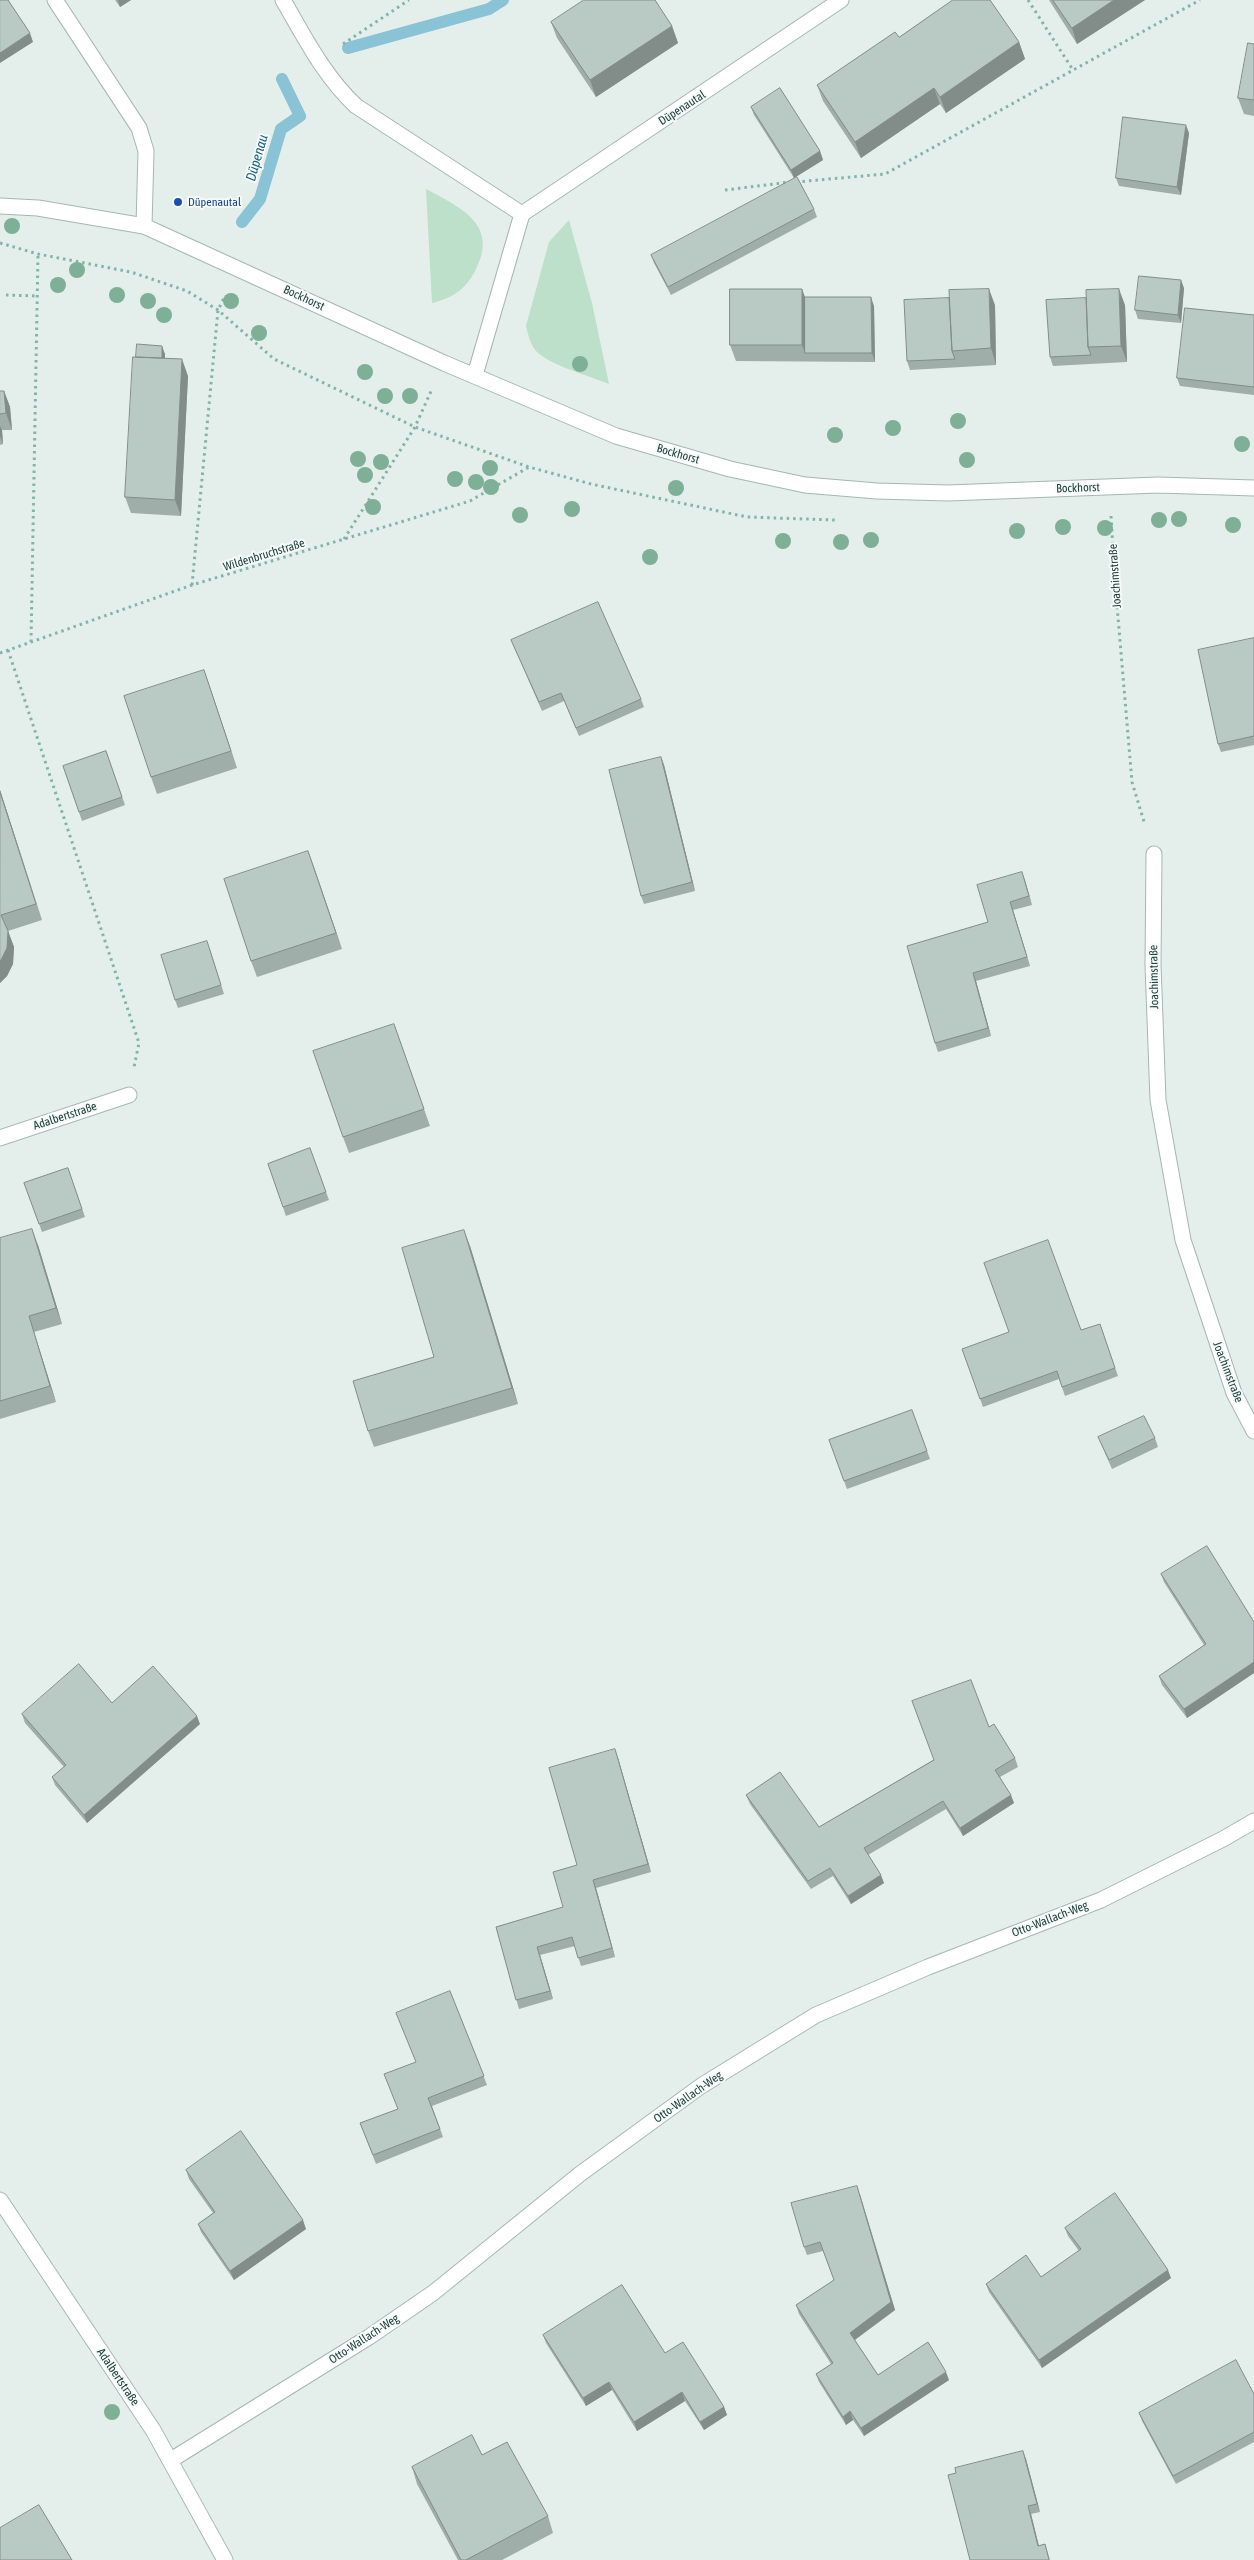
<!DOCTYPE html>
<html>
<head>
<meta charset="utf-8">
<style>
  body { margin:0 }
  canvas { display:block; background:#e4eeeb }
</style>
</head>
<body>
<canvas width="1254" height="2560"></canvas>
<script>
const g = document.querySelector('canvas').getContext('2d');
g.lineJoin = 'round';
function paint(path, color) { g.fillStyle = color; g.fill(path, 'evenodd'); }
function stroke(path, color, width, dash) { g.strokeStyle = color; g.lineWidth = width; g.lineCap = dash ? 'butt' : 'round'; g.setLineDash(dash || []); g.stroke(path); }
function label(font, color, halo, rows, align = 'center') {
  g.font = font + ' "Asap Condensed",sans-serif'; g.lineWidth = 4; g.setLineDash([]); g.textBaseline = 'middle'; g.strokeStyle = halo; g.fillStyle = color; for (const [text, x, y, turn = 0] of rows) {
    g.save(); g.translate(x, y); g.rotate((+turn || 0) * Math.PI / 180); g.textAlign = isNaN(turn) ? turn : align; if (halo) g.strokeText(text, 0, 0); g.fillText(text, 0, 0); g.restore();
  }
}
paint(new Path2D(`
  M426,189c38,20 74,37 48,84 -9,17 -24,26 -42,30z
  M569,220l23,83 17,81c-19,-8 -60,-19 -73,-33 -6,-7 -8,-17 -10,-25l23,-84z`), '#bce0ca');
stroke(new Path2D(`
  M348,48l141,-39 14,-9
  M242,222l18,-23 21,-70 19,-13 -18,-37`), '#8ac2d6', 12);
const minor = new Path2D(`
  M55,0l84,128 7,23 -2,75
  M283,0c22,38 41,76 73,106l166,108
  M0,206l38,2 106,18 300,137 172,73 114,33 75,16 72,6 71,2 210,-8 96,3
  M475,375l47,-161 319,-214
  M1154,854l-1,111 5,135 25,140 51,153 20,38
  M0,1138l129,-43
  M0,2200l153,230 72,130
  M171,2460l198,-123 64,-44 147,-119 121,-88 115,-71 112,-48 173,-67 122,-61 31,-18`);
stroke(minor, '#a6b7b3', 17);
stroke(new Path2D(`
  M1028,0l45,70
  M343,44l66,-44
  M796,182l89,-8 315,-174
  M725,190l65,-8
  M0,243l38,11 93,18 56,19 31,19 56,49 141,68 114,40 62,17 156,33 88,3
  M6,295l32,1
  M1111,516l4,66 17,200 13,43
  M344,539l71,-112 17,-38
  M192,585l26,-275 7,-14
  M31,642l7,-388
  M8,650l131,393 -5,24
  M0,653l192,-68 278,-84 59,-34`), '#83b4aa', 3, [2.5, 4]);
stroke(minor, '#fff', 15);
g.fillStyle = '#7eaf97';
for (const [x, y] of [
  [12,226],
  [77,270],
  [58,285],
  [117,295],
  [148,301],
  [231,301],
  [164,315],
  [259,333],
  [580,364],
  [365,372],
  [385,396],
  [410,396],
  [958,421],
  [893,428],
  [835,435],
  [1242,444],
  [358,459],
  [967,460],
  [381,462],
  [490,468],
  [365,475],
  [455,479],
  [476,482],
  [491,487],
  [676,488],
  [373,507],
  [572,509],
  [520,515],
  [1179,519],
  [1159,520],
  [1233,525],
  [1063,527],
  [1105,528],
  [1017,531],
  [871,540],
  [783,541],
  [841,542],
  [650,557],
  [112,2412]
]) { g.beginPath(); g.arc(x, y, 8, 0, 2 * Math.PI); g.fill(); }
paint(new Path2D(`
  M115,0h16l-11,7z
  M1049,0h96l-68,44z
  M551,22l121,4 6,17 -82,54 -39,-59z
  M899,37l120,5 6,17 -79,54 -6,-9 -79,54 -38,-57 -6,-16z
  M1254,44v72l-10,-2 -6,-16z
  M751,107l69,44 3,9 -29,18 -40,-63z
  M1189,133l-8,62 -62,-9 -3,-8z
  M814,209l3,8 -146,78 -17,-32 -3,-8z
  M1184,288l-3,35 -43,-4 -3,-9z
  M995,305l1,60 -86,5 -3,-9z
  M1125,305l2,57 -74,4 -3,-9z
  M874,306l1,56 -139,-1 -6,-16z
  M1254,315v80l-74,-9 -3,-8z
  M165,354v4l23,18 -7,140 -50,-3 -6,-16 11,-140z
  M0,391h4l6,16 2,23h-10l1,14 -3,1z
  M1254,638v107l-33,7 -3,-8z
  M511,640l130,59 3,8 -65,29 -15,-35 -22,10z
  M204,670l33,98 -80,26 -6,-17z
  M106,751l19,54 -43,16 -19,-55z
  M661,757l3,8 31,126 -51,13 -3,-8z
  M0,790l42,130 -34,11 6,16 -1,17 -6,12 -7,7z
  M308,851l34,98 -85,28 -6,-16z
  M1022,872l10,33 -19,5 17,56 -54,15 15,55 -53,16 -3,-9 53,-121z
  M210,949l14,45 -46,14 -3,-8z
  M394,1024l36,102 -81,27 -6,-16z
  M310,1148l19,52 -43,16 -18,-52z
  M68,1168l17,49 -43,15 -18,-49z
  M0,1238l38,7 24,79 -28,8 22,70 -56,17z
  M470,1246l48,158 -144,43 -6,-16 66,-74z
  M1100,1324l18,52 -53,20 -6,-17 -76,28 -21,-58 119,-19z
  M912,1410l18,49 -83,30 -18,-49z
  M1098,1437l57,1 3,9 -46,22z
  M1161,1574l93,48v51l-67,45 -25,-33 -3,-9 45,-31 -40,-63z
  M112,1703l88,21 -113,99 -32,-38 -3,-8 12,-10 -39,-44 -3,-9z
  M989,1727l26,31 3,9 -18,10 14,26 -51,33 -17,-27 -78,46 16,28 -33,21 -18,-28 -22,13 -61,-85 -4,-9 73,32z
  M618,1758l33,114 -55,16 19,69 -34,9 -6,-20 -35,9 13,44 -34,10 -23,-82 67,-20 14,-42z
  M450,1991l37,94 -55,21 11,31 -67,27 -16,-41 38,-14 18,-47z
  M186,2170l120,59 -72,51 -33,-48 -3,-8 15,-11 -24,-34z
  M860,2194l35,116 -40,30 23,35 71,5 -85,56 -11,-16 -7,5 -27,-43 -3,-8 15,-10 -32,-50 -3,-9 38,-25 -11,-29 -16,4 -3,-8z
  M1065,2228l106,50 -129,90 -53,-76 -3,-8 55,-7 38,-26 -11,-15z
  M543,2335l122,18 59,54 3,8 -23,15 -19,-29 -48,30 -25,-41 -26,16 -40,-63z
  M1254,2394v48l-78,42 -34,-63 -3,-8z
  M482,2455l66,61 5,17 -51,27h-44l-41,-76 -5,-17z
  M1026,2459l14,53 -9,2 8,32 6,-2 5,16 -102,-85z`), '#9faea9');
paint(new Path2D(`
  M118,0h13l-11,7z
  M1114,0h31l-68,44 -5,-16z
  M672,26l6,17 -82,54 -6,-17z
  M30,33l3,9 -33,21v-10z
  M1019,42l6,17 -79,54 -6,-16z
  M934,88l6,16 -79,54 -6,-16z
  M1186,125l3,8 -8,62 -4,-8z
  M820,151l3,9 -29,18 -3,-8z
  M1181,280l3,8 -3,35 -3,-8z
  M802,289l6,16 -3,48 -3,-8z
  M989,289l6,16 1,60 -5,-17z
  M1119,289l6,16 2,57 -6,-16z
  M871,297l3,9 1,56 -3,-9z
  M162,346l3,8 -1,20 -3,-8z
  M182,359l6,17 -7,140 -6,-16z
  M4,391l6,16 2,23 -6,-17z
  M0,426l2,4 1,14 -3,-8z
  M204,670l6,17 27,81 -6,-17z
  M661,757l3,8 31,126 -3,-9z
  M0,790l42,130 -42,-128z
  M308,851l6,16 28,82 -6,-16z
  M1022,872l3,8 7,25 -3,-9z
  M1010,902l3,8 17,56 -3,-9z
  M8,931l6,16 -1,17 -6,12 -7,7v-22z
  M973,973l3,8 15,55 -3,-8z
  M32,1229l6,16 24,79 -6,-16z
  M464,1230l6,16 48,158 -6,-16z
  M29,1316l5,16 22,70 -6,-16z
  M1254,1662v11l-67,45 -3,-9z
  M197,1716l3,8 -113,99 -3,-8z
  M615,1749l3,9 33,114 -3,-8z
  M1011,1795l3,8 -51,33 -3,-8z
  M881,1875l3,8 -33,21 -3,-8z
  M593,1880l3,8 19,69 -3,-9z
  M537,1947l3,8 13,44 -3,-8z
  M857,2186l38,124 -42,31 -3,-8z
  M303,2220l3,9 -72,51 -4,-9z
  M1168,2270l3,8 -129,90 -3,-8z
  M946,2372l3,8 -85,56 -3,-8z
  M609,2382l3,8 -26,16 -3,-8z
  M682,2392l3,9 -48,30 -3,-9z
  M724,2407l3,8 -23,15 -4,-8z
  M850,2411l3,9 -7,5 -3,-8z
  M1023,2451l3,8 14,53 -3,-8z
  M1028,2506l3,8 10,41 -3,-9z`), '#828d8a');
const building = new Path2D(`
  M0,0h8l22,33 -30,20z
  M584,0h71l17,26 -82,54 -39,-58z
  M953,0h37l29,42 -79,55 -6,-9 -79,54 -38,-57 78,-53 4,5z
  M1053,0h61l-42,28z
  M1248,43l6,1v56l-16,-2z
  M780,88l40,63 -29,19 -40,-63z
  M1123,117l63,8 -9,62 -61,-9z
  M797,177l17,32 -146,78 -17,-32z
  M1139,276l42,4 -3,35 -43,-5z
  M730,289h72v56h-72z
  M989,289l2,59 -39,3 -3,-61z
  M1119,289l2,57 -33,1 -2,-57z
  M805,297h66l1,56h-67z
  M949,298l3,53 3,8 -48,2 -3,-61z
  M1086,298l2,49 3,8 -41,2 -4,-57z
  M1185,308l69,7v72l-77,-9z
  M137,344l25,2v12l-26,-1z
  M133,357l49,2 -7,141 -50,-3z
  M0,391h4l2,22 -6,1z
  M598,602l43,97 -65,29 -15,-35 -22,9 -28,-62z
  M1254,638v98l-36,8 -20,-94z
  M204,670l27,81 -80,26 -27,-81z
  M106,751l16,46 -43,15 -16,-46z
  M661,757l31,125 -51,14 -32,-126z
  M0,792l36,112 -35,11 7,16 -1,17 -6,12 -1,1z
  M308,851l28,82 -85,28 -27,-82z
  M1022,872l7,24 -19,6 17,55 -54,16 15,55 -53,15 -28,-97 81,-24 -11,-37z
  M207,941l14,44 -46,15 -14,-45z
  M394,1024l30,85 -81,28 -30,-86z
  M310,1148l16,44 -43,15 -15,-43z
  M68,1168l14,41 -43,15 -15,-41z
  M32,1229l24,79 -27,8 21,70 -50,15v-163z
  M464,1230l48,158 -144,43 -15,-50 81,-24 -32,-109z
  M1048,1240l33,90 19,-6 15,44 -53,19 -5,-16 -77,28 -18,-50 47,-17 -25,-69z
  M912,1410l15,41 -83,30 -15,-41z
  M1144,1416l11,22 -46,22 -11,-23z
  M1207,1546l47,76v40l-70,47 -25,-33 47,-32 -45,-70z
  M79,1664l33,39 41,-37 44,50 -113,99 -32,-38 14,-12 -44,-51z
  M971,1680l18,47 5,-3 21,34 -20,12 16,25 -51,33 -17,-27 -79,47 17,27 -33,21 -18,-28 -22,13 -62,-86 34,-23 39,55 115,-67 -22,-59z
  M615,1749l33,115 -55,16 19,68 -34,10 -6,-21 -35,10 13,44 -34,9 -20,-73 67,-20 -10,-35 24,-7 -28,-97z
  M450,1991l34,85 -56,22 12,31 -67,26 -13,-32 38,-14 -14,-35 32,-12 -20,-49z
  M241,2131l62,89 -73,51 -32,-47 17,-12 -29,-42z
  M857,2186l34,116 -41,31 28,42 50,-33 18,30 -85,56 -11,-17 -7,6 -27,-43 17,-11 -37,-58 38,-25 -14,-38 -16,5 -13,-44z
  M1115,2193l53,77 -129,90 -53,-76 40,-29 15,22 40,-28 -16,-21z
  M622,2285l43,68 18,-11 41,65 -24,15 -18,-30 -48,30 -25,-40 -26,16 -40,-63z
  M1236,2360l18,34v38l-81,44 -34,-63z
  M472,2435l10,20 25,-13 41,74 -82,44h-5l-49,-93z
  M1023,2451l14,53 -9,2 10,40 7,-2 4,16h-79l-22,-85 8,-2 -1,-5z
  M39,2505l33,55h-72v-32z`);
paint(building, '#b9cac5');
stroke(building, '#828d8a', 1);
for (const [x, y, r, color] of [
  [178,202,5,"#1a4fb4"]
]) { const dot = new Path2D(); dot.arc(x, y, r, 0, 2 * Math.PI); g.fillStyle = color; g.fill(dot); stroke(dot, '#f5faf8', 2); }
label('12px', '#22423d', '#f5faf8', [
  ["Düpenautal",682,108,-33],
  ["Bockhorst",304,298,25],
  ["Bockhorst",678,454,16],
  ["Bockhorst",1078,488,-2],
  ["Wildenbruchstraße",264,555,-17],
  ["Joachimstraße",1115,576,-94],
  ["Joachimstraße",1154,977,-91],
  ["Adalbertstraße",65,1116,-18],
  ["Joachimstraße",1228,1372,69],
  ["Otto-Wallach-Weg",1050,1919,-21],
  ["Otto-Wallach-Weg",688,2097,-35],
  ["Otto-Wallach-Weg",364,2339,-33],
  ["Adalbertstraße",118,2377,56]
]);
label('12px', '#164399', '#f5faf8', [
  ["Düpenautal",188,202]
], 'left');
label('italic 14px', '#186481', '#f5faf8', [
  ["Düpenau",257,158,-74]
]);
</script>
</body>
</html>
